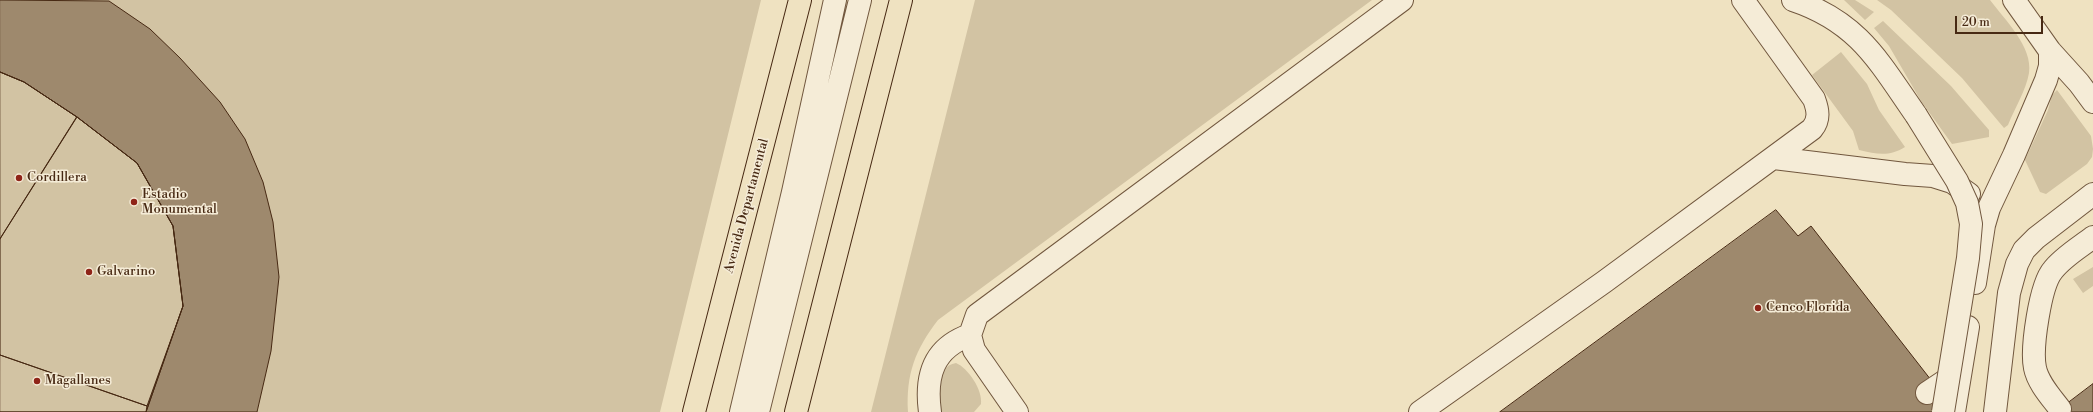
<!DOCTYPE html>
<html>
<head>
<meta charset="utf-8">
<style>
  body { margin:0 }
  #map { position:relative; width:2093px; height:412px; overflow:hidden; background:#efe2c1; font-family:"Libre Bodoni",serif }
  canvas { display:block }
  .scale { position:absolute; left:1955px; top:16px; width:88px; height:18px; box-sizing:border-box; border:2px solid #472913; border-top:0; padding-left:5px; font-size:12px; line-height:14px; white-space:nowrap; color:#472913; -webkit-text-stroke:3px #f5ecd7; paint-order:stroke }
</style>
</head>
<body>
<div id="map">
<canvas width="2093" height="412"></canvas>
<div class="scale">20 m</div>
</div>
<script>
const g = document.querySelector('canvas').getContext('2d');
g.lineJoin = 'round';
function paint(path, color) { g.fillStyle = color; g.fill(path, 'evenodd'); }
function stroke(path, color, width, dash) { g.strokeStyle = color; g.lineWidth = width; g.lineCap = dash ? 'butt' : 'round'; g.setLineDash(dash || []); g.stroke(path); }
function label(font, color, halo, rows, align = 'center') {
  g.font = font + ' "Libre Bodoni",serif'; g.lineWidth = 3; g.setLineDash([]); g.textBaseline = 'middle'; g.strokeStyle = halo; g.fillStyle = color; for (const [text, x, y, turn = 0] of rows) {
    g.save(); g.translate(x, y); g.rotate((+turn || 0) * Math.PI / 180); g.textAlign = isNaN(turn) ? turn : align; if (halo) g.strokeText(text, 0, 0); g.fillText(text, 0, 0); g.restore();
  }
}
paint(new Path2D(`
  M0,0h761l-101,412h-660z
  M975,0h397l-434,320c-23,30 -32,54 -30,92h-37z
  M1844,0h11l19,12 -9,8z
  M1877,0h113c15,20 43,47 39,73 -3,17 -14,35 -21,52l-4,3 -42,-50 -71,-68z
  M1883,21l68,65 38,44v7l-37,7 -31,-43 -32,-55 -15,-18z
  M1841,52l26,32 12,26 26,37c-16,10 -28,7 -46,3l-6,-19 -41,-56z
  M2057,90l34,46 2,13 -1,8 -5,7 -41,30 -6,-2 -15,-32 23,-50 4,-15z
  M2093,267v19l-10,7 -10,-14z
  M956,363c12,5 27,27 25,41l-7,8h-33c-1,-15 -6,-46 15,-49z`), '#d2c3a3');
const building = new Path2D(`
  M0,0l109,1 41,28 30,29 40,44 25,37 18,43 10,40 6,55 -8,74 -14,61h-111l37,-106 -10,-80 -36,-63 -60,-46 -53,-35 -24,-10z
  M0,72l24,10 53,35 60,46 36,63 10,80 -37,106h-146z
  M0,72l24,10 53,35 -77,122z
  M77,117l60,46 36,63 10,80 -36,100 -147,-51v-116z
  M1776,210l22,26 13,-10 120,154 12,32h-443z
  M0,355l147,51 -1,6h-146z
  M2093,384v28h-37z`);
paint(building, '#9e896d');
stroke(building, '#472913', 1);
const minor = new Path2D(`
  M1793,0c66,22 86,62 123,115
  M2014,0l36,51 29,32 14,19
  M1774,158l131,16 28,2 19,6 17,12
  M1975,283l9,-58 5,-17 25,-53 32,-75 4,-14v-15
  M1927,393l21,-14
  M2060,409c-9,-12 -22,-26 -25,-41 -4,-19 5,-83 18,-98 10,-13 27,-23 40,-33
  M741,412l52,-220 42,-192
  M758,412l102,-412
  M930,412c-5,-36 3,-64 40,-77
  M1017,412l-43,-62 -4,-15 7,-20 425,-315
  M1420,412l184,-130 208,-153c8,-10 6,-19 2,-30l-71,-99
  M1954,412l14,-85
  M1995,412l14,-119 8,-29 7,-14 12,-12 57,-44`);
const major = new Path2D(`
  M694,412l106,-412
  M796,412l105,-412`);
stroke(minor, '#71573e', 24);
stroke(major, '#472913', 24);
stroke(minor, '#f5ecd7', 22);
stroke(major, '#efe2c1', 22);
const minorBridge = new Path2D(`
  M1916,115l41,66 10,22 4,21 -3,34 -25,154`);
stroke(minorBridge, '#71573e', 24, []);
stroke(minorBridge, '#f5ecd7', 22);
for (const [x, y, r, color] of [
  [19,178,4,"#8f2418"],
  [134,202,4,"#8f2418"],
  [89,272,4,"#8f2418"],
  [1758,308,4,"#8f2418"],
  [37,381,4,"#8f2418"]
]) { const dot = new Path2D(); dot.arc(x, y, r, 0, 2 * Math.PI); g.fillStyle = color; g.fill(dot); stroke(dot, '#f5ecd7', 1.5); }
label('13px', '#472913', '#f5ecd7', [
  ["Cordillera",27,178],
  ["Estadio",142,195],
  ["Monumental",142,210],
  ["Galvarino",97,272],
  ["Cenco Florida",1766,308],
  ["Magallanes",45,381]
], 'left');
label('13px', '#472913', '#f5ecd7', [
  ["Avenida Departamental",747,206,-75]
]);
</script>
</body>
</html>
